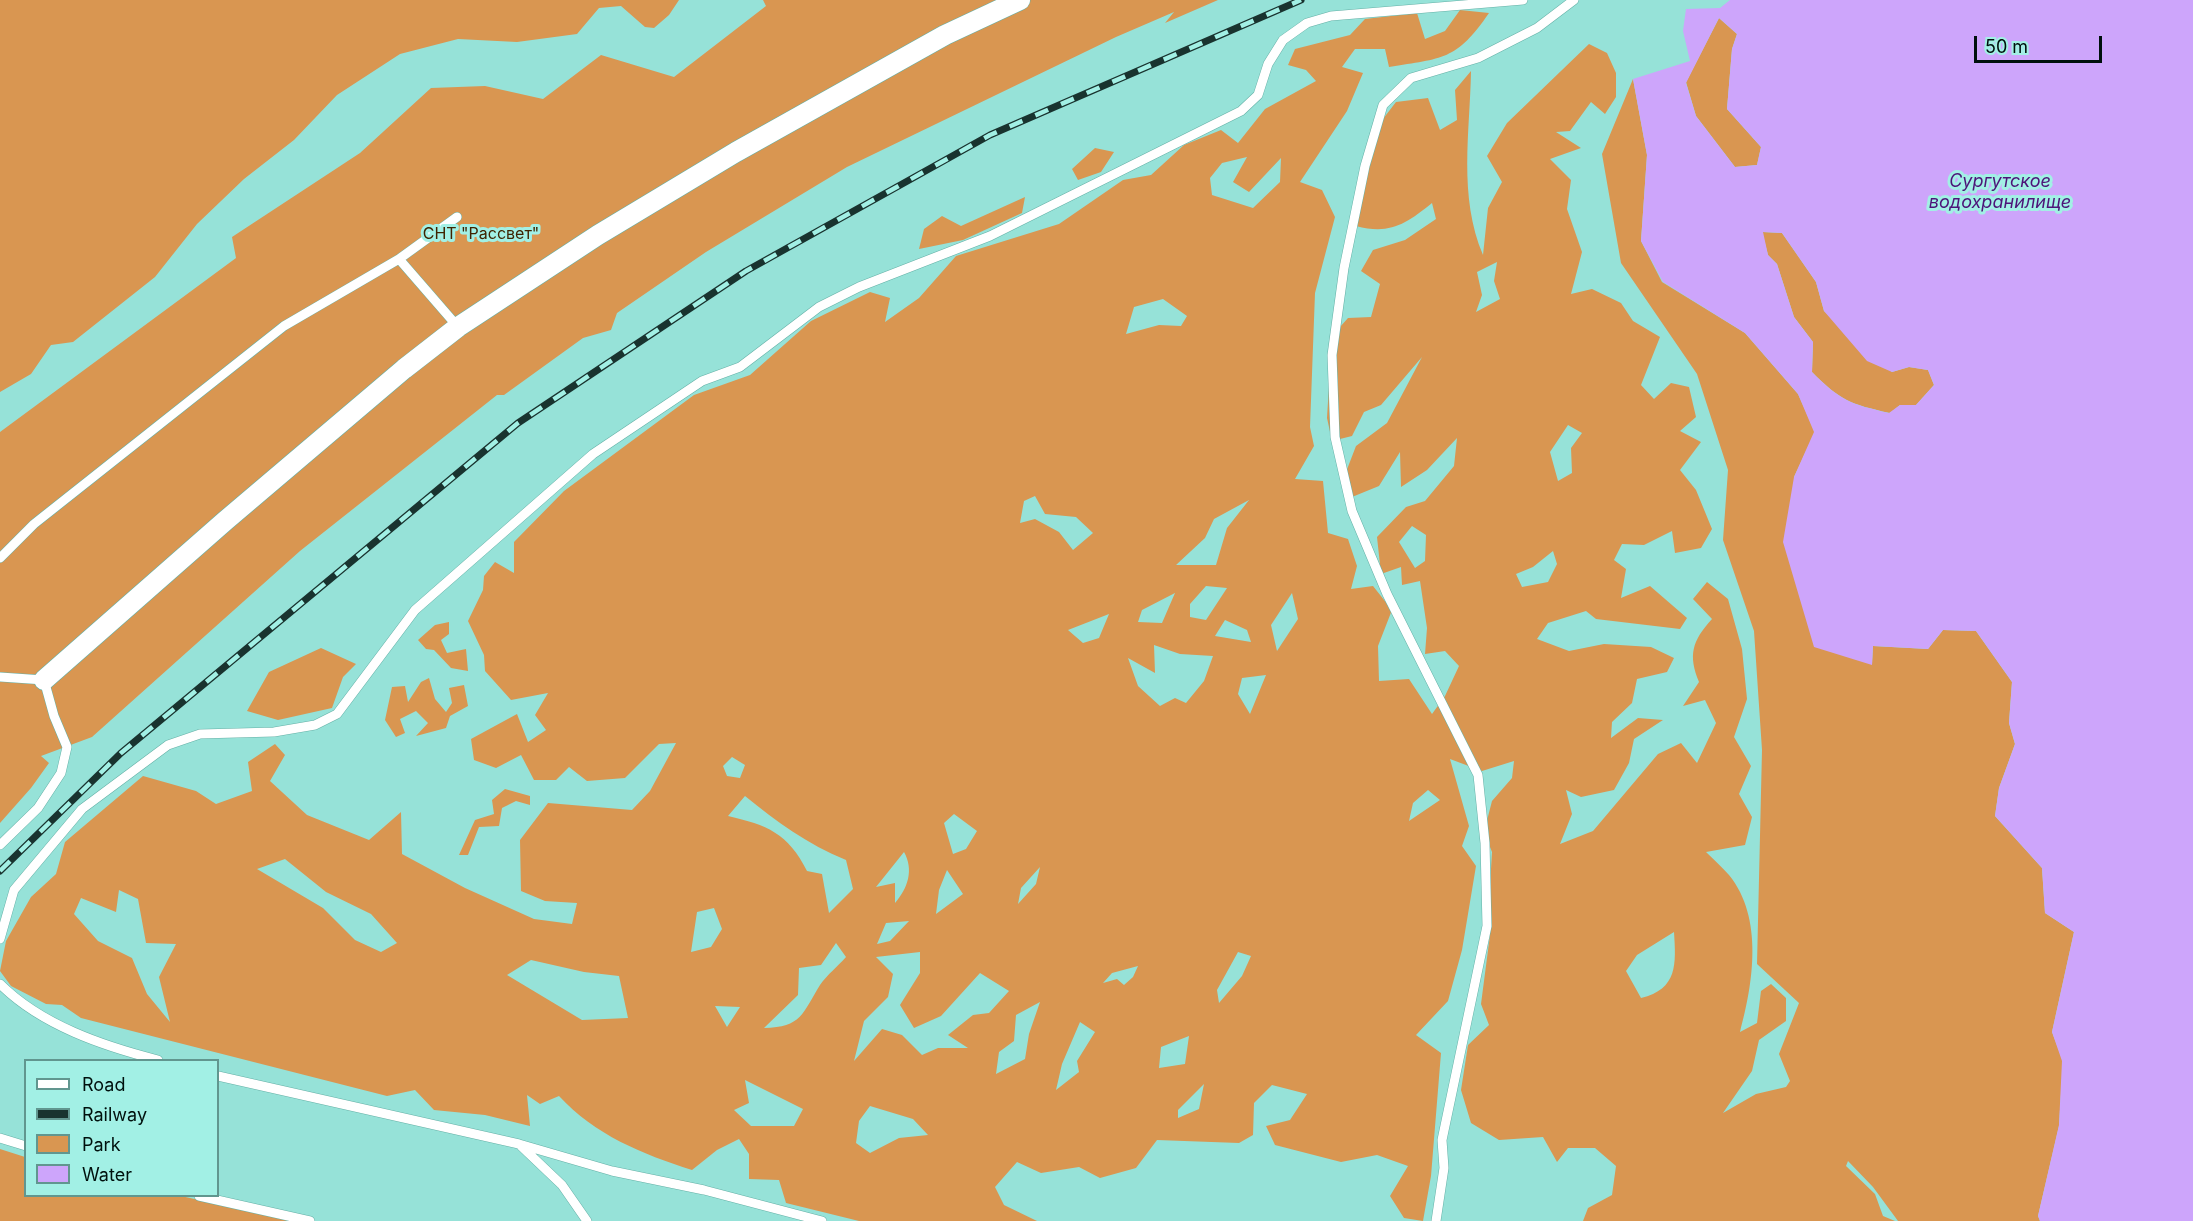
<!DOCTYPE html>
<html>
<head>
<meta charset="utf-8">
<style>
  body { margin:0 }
  #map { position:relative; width:2193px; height:1221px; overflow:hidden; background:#96e2d8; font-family:Inter,sans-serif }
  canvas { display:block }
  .legend { position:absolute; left:24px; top:1059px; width:195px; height:138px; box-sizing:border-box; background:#a2f0e5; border:2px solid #61968f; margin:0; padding:8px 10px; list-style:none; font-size:18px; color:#00100d }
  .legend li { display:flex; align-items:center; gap:12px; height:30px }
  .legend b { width:30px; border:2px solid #61968f }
  .scale { position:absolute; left:1974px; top:36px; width:128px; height:27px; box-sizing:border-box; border:3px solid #00100d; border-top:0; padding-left:8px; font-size:18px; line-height:21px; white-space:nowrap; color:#00100d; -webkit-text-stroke:4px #a2f0e5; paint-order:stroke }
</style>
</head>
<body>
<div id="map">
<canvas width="2193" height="1221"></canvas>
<ul class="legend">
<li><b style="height:8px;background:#fff"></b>Road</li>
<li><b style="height:8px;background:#19332f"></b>Railway</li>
<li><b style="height:16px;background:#d99651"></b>Park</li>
<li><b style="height:16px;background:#cda5fb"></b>Water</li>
</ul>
<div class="scale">50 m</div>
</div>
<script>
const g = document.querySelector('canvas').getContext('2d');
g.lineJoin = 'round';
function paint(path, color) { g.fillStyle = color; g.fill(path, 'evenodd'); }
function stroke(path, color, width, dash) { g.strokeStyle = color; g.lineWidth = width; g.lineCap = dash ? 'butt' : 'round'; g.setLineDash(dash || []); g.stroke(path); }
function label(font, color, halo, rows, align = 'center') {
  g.font = font + ' Inter,sans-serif'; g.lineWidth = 6; g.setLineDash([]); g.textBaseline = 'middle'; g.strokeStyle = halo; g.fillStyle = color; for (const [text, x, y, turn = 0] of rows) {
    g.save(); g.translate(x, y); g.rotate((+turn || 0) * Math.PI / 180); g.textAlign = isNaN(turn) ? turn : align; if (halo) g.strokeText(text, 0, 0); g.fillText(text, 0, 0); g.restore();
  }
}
paint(new Path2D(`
  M0,0h679l-10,15 -15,13 -9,-1 -24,-21 -22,2 -22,26 -60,8 -59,-3 -58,15 -63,41 -43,45 -50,39 -47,45 -42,53 -82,65 -22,3 -20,29 -31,18z
  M763,0h455l-53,23 9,-11 -58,25 -269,130 -141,85 -89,61 -6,17 -28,8 -79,57h-7l-197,156 -208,186 -51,19 8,7 -18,25 -31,35v-391l236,-174 -4,-21 128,-84 71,-65 54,-2 58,13 58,-44 73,22 92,-71z
  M1460,10l29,3c-33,48 -46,45 -100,54l-4,-18h-30l-13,18 21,6 -16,38 -47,71 22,8 13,27 -20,76 -5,134 4,19 -19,33 28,2 5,52 20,6 9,27 -6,23 22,-3 19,24 -14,36 1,35 30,-2 23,35 13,-18 14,-30 -14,-15 -20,3 2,-26 -7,-47 -18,4 -1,-18 -20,7 -4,-37 29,-30 19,-6 29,-35 3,-28 -30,32 -26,17 -1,-35 -21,34 -27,11 -11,-12 15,-39 31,-23 35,-66 -41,48 -17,7 -12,24 -20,5 -5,-23 5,-82 16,-18 23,-1 9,-33 -19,-13 12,-21 32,-10 31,-21 -4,-16c-26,21 -42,32 -76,23l20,-98 20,-26 32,-4 12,32 17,-10 -2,-30 16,-19c-1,61 -13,125 12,184l5,-47 14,-26 -15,-26 20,-33 82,-79 18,9 9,20v24l-11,17 -14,-12 -21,29 -14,1 25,16 -31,11 21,21 -4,29 15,43 -11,42 21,-5 29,14 12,18 27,16 -19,48 13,14 17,-16 18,4 7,30 -16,14 21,11 -21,28 16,20 16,39 -11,19 -26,5 -3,-22 -28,14 -22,-1 -8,16 12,9 -5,29 29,-12 37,32 -7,11 -84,-10 -10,-8 -38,12 -11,16 32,12 35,-7 47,3 23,11 -7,14 -30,7 -5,24 -20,19 -1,16 27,-20 25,2 -29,19 -5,24 -15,27 -33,7 -15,-7 6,24 -12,30 33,-13 65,-77 23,-11 16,20 19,-40 -11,-23 -22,6 16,-24c-11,-27 -7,-41 13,-63l-19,-20 14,-17 21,17 14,50 5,50 -13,38 17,29 -12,28 13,23 -7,28 -39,7c8,8 16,15 23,23 35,43 24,109 11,157l17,-9 4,-32 10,-7 15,14v23l-27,19 -7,31 -29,42 33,-19 30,-7 4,-6 -11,-27 20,-51 -42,-39 5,-214 -8,-119 -31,-91 5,-70 -31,-96 -76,-111 -19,-109 31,-75 14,76 -6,86 21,41 83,51 53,61 17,38 -21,45 78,187 1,-18 55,3 15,-19 33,1 36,51 -3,41 6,21 -16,44 -4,28 47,52 3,45 29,19 -22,100 11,29 -4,65 -21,90 2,5h-142l-25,-34 -25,-26 -2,5 29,28 8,22 12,5h-312l5,-13 24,-13 4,-29 -21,-18h-27l-11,14 -14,-25 -44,3 -28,-17 -10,-33 7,-45 21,-20 -8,-21 9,-69 -8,-22 7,-10 3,-51 -8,-20 8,-31 20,-23 2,-17 -32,10 -32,-12 19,67 -7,20 14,20 -14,84 -14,51 -32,34 25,18 -10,123 -8,45 -19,-3 -14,-22 18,-30 -31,-11 -36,7 -66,-17 -9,-19 24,-6 17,-26 -35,-9 -18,18 -1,32 -14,8 -82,-3 -21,28 -36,10 -21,-11 -38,6 -24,-11 -22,25 9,18 33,16h-178l-73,-18 -7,-23 -30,-1v-25l-10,-15 -22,11 -25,20c-50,-16 -97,-35 -133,-74l-19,8 -13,-9 3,31 -45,-11 -51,-5 -19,-20 -28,6 -306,-78 -19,-13 -16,-1 -35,-18 -11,-15 6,-30 25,-44 25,-23 9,-32 78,-66 53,15 20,13 36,-13 -4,-29 27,-18 10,11 -15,26 37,34 62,25 32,-28 1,42 63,34 69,31 38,5 5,-21 -32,-2 -24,-10 -1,-51 28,-37 84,7 18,-19 26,-48 -17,1 -34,34 -38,3 -18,-14 -13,13h-22l-13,-25 -25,13 -22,-8 -3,-21 46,-25 11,28 18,-12 -11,-15 13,-22 -37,7 -26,-29 -1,-16 -16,-34 15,-31 1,-14 11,-14 19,11v-31l50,-51 130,-96 56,-20 61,-54 59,-29 20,6 -5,24 34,-24 37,-42 103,-32 64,-44 28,-5 33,-30 37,-15 17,13 27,-34 51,-28 -10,-11 -18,-5 7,-16 55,-14 15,-16 52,-6 8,26 20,-8zM1247,157l-14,25 16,10 32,-34 -1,24 -27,26 -41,-13 -2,-17 12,-15zM1497,262l-3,19 6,18 -24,13 6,-17 -5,-23zM1163,299l24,17 -6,10 -22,-1 -33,9 8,-27zM1568,425l14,8 -11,15 1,25 -14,8 -8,-29zM1035,496l10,18 31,3 17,16 -20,17 -14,-18 -24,-13 -15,4 4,-22zM1249,500l-22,28 -11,37h-40l29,-27 9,-19zM1412,526l14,9 -1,26 -10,7 -16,-26zM1553,551l4,13 -9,18 -26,5 -6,-13 17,-7zM1206,586l21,2 -21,32 -16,-3v-13zM1175,593l-13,30 -24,-1 4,-12zM1292,593l6,26 -21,32 -6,-26zM1109,614l-10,24 -16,5 -15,-13zM1225,620l22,10 4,12 -36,-6zM1154,645l26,9 33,2 -9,25 -18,22 -11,-5 -15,8 -22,-20 -10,-28 27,15zM1266,675l-16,39 -12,-20 4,-16zM732,757l13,8 -5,13 -13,-2 -4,-10zM1428,790l12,10 -31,21 4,-18zM745,796c32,26 62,48 101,64l7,29 -24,24 -7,-39 -15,-3c-19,-38 -40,-46 -79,-55zM954,814l23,17 -11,18 -13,5 -9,-31zM904,852c10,18 4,36 -9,51v-20l-19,4zM285,859l41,33 45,22 26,29 -16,9 -26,-12 -32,-32 -66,-39zM1040,867l-4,17 -18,20 3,-16zM947,870l16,24 -27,20 3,-24zM119,890l19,9 8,44 30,1 -17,33 11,45 -23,-28 -15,-36 -34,-17 -24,-27 7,-16 35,14zM714,908l8,21 -11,18 -20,5 6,-40zM909,921l-19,20 -13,3 9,-21zM1674,932c2,32 4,57 -33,66l-15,-27 11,-16zM836,943l10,14c-8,9 -19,18 -26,28 -18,29 -18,42 -56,43l34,-33 1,-27 22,-3zM920,952v21l-20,32 14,23 27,-12 39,-43 29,18 -20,22 -16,2 -25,20 20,13h-30l-16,7 -20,-20 -20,-6 -28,32 10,-40 24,-24 5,-23 -17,-17zM1238,952l13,4 -9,20 -23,27 -2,-13zM531,960l53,12 35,4 9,42 -46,2 -75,-45zM1138,966l-5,11 -9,8 -7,-6 -14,4 9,-10zM1040,1002l-11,32 -4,25 -29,15 3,-22 15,-11 2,-26zM715,1006l25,1 -13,20zM1080,1022l15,10 -18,29 2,11 -23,18 6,-26zM1189,1036l-4,28 -26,4 2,-21zM745,1080l58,29 -9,17h-43l-17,-16 15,-7zM1204,1084l-5,25 -21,9v-8zM870,1106l43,13 15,16 -29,3 -29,15 -14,-10 3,-22z
  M1719,18l18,16 -5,15 -5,60 34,38 -4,18 -22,2 -39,-51 -10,-34z
  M1095,148l19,4 -13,20 -23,8 -6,-11z
  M1025,197l-3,16 -59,27 -44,9 5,-20 18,-13 19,10z
  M1762,232l20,1 34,49 8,29 68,61 17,-5 19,3 6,15 -18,20h-16l-10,8c-40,-9 -49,-12 -78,-41l1,-30 -19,-25 -17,-53 -9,-9z
  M449,622v12l-8,6 6,13 19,-4 2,22 -17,-3 -17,-18 -8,-1 -8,-9 17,-15z
  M321,648l35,16 -13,13 -11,31 -54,12 -31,-9 22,-39z
  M429,678l6,21 11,13 6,-9 -3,-15 15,-3 4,21 -18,10 -4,12 -30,8 12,-13 -12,-12 -16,8 5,14 -9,4 -11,-17 7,-33 13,-1 3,16 13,-20z
  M505,789l25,7v9l-14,-4 -14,7 -3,18 -20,1 -11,28h-9l16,-35 19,-6 -2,-14z
  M0,1149l25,8 1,39h155l111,25h-292z`), '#d99651');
paint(new Path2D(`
  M1730,0h463v1221h-153l-2,-5 21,-91 3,-64 -10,-29 22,-100 -29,-19 -3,-45 -47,-52 4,-28 16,-44 -6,-21 3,-41 -36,-51 -33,-1 -15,19 -55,-3 -1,19 -58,-18 -31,-105 11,-65 20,-45 -16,-38 -53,-61 -82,-51 -22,-41 6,-86 -14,-76 57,-18 -7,-30 3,-22 34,-1zM1719,18l18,16 -5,15 -5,60 34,38 -4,18 -22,2 -39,-51 -10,-33zM1763,232l19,1 34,49 8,29 43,50 25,11 17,-5 19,3 6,15 -18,20h-16l-11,8c-39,-9 -48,-12 -77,-41l1,-30 -19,-25 -17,-53 -9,-9z`), '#cda5fb');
const service = new Path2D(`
  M399,259l59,68
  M0,558l34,-34 250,-198 115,-67 58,-42
  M0,677l44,3 10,36 13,31 -6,26 -23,35 -38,37
  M0,939l14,-49 68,-81 86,-64 32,-11 74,-2 41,-7 22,-11 78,-104 178,-156 109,-73 38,-14 79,-60 40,-20 131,-51 251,-125 17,-16 10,-31 15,-24 24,-17 24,-7 192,-16
  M0,984c41,41 103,62 158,76
  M218,1076l301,68 93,27 92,19 118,31
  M0,1138l26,8
  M521,1146l41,39 25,36
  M199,1196l111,25
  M1436,1221l8,-53 -2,-28 45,-214 -2,-83 -7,-68 -91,-181 -35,-83 -17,-74 -3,-82 12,-87 21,-102 18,-61 28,-27 67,-20 59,-30 37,-28`);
const minor = new Path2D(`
  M44,680l181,-159 179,-152 54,-42 140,-92 138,-83 209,-117 75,-35`);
stroke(service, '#64b0a6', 10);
stroke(minor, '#64b0a6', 21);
stroke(service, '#fff', 9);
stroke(minor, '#fff', 20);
const rail = new Path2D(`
  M0,871l121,-118 397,-330 228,-152 244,-136 311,-135`);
stroke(rail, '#19332f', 7);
stroke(rail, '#a2f0e5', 4.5, [14]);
label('16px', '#3f2301', '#a2f0e5', [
  ["СНТ \"Рассвет\"",481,234]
]);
label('italic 18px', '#4d1478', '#a2f0e5', [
  ["Сургутское",2000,182],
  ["водохранилище",2000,203]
]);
</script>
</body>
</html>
